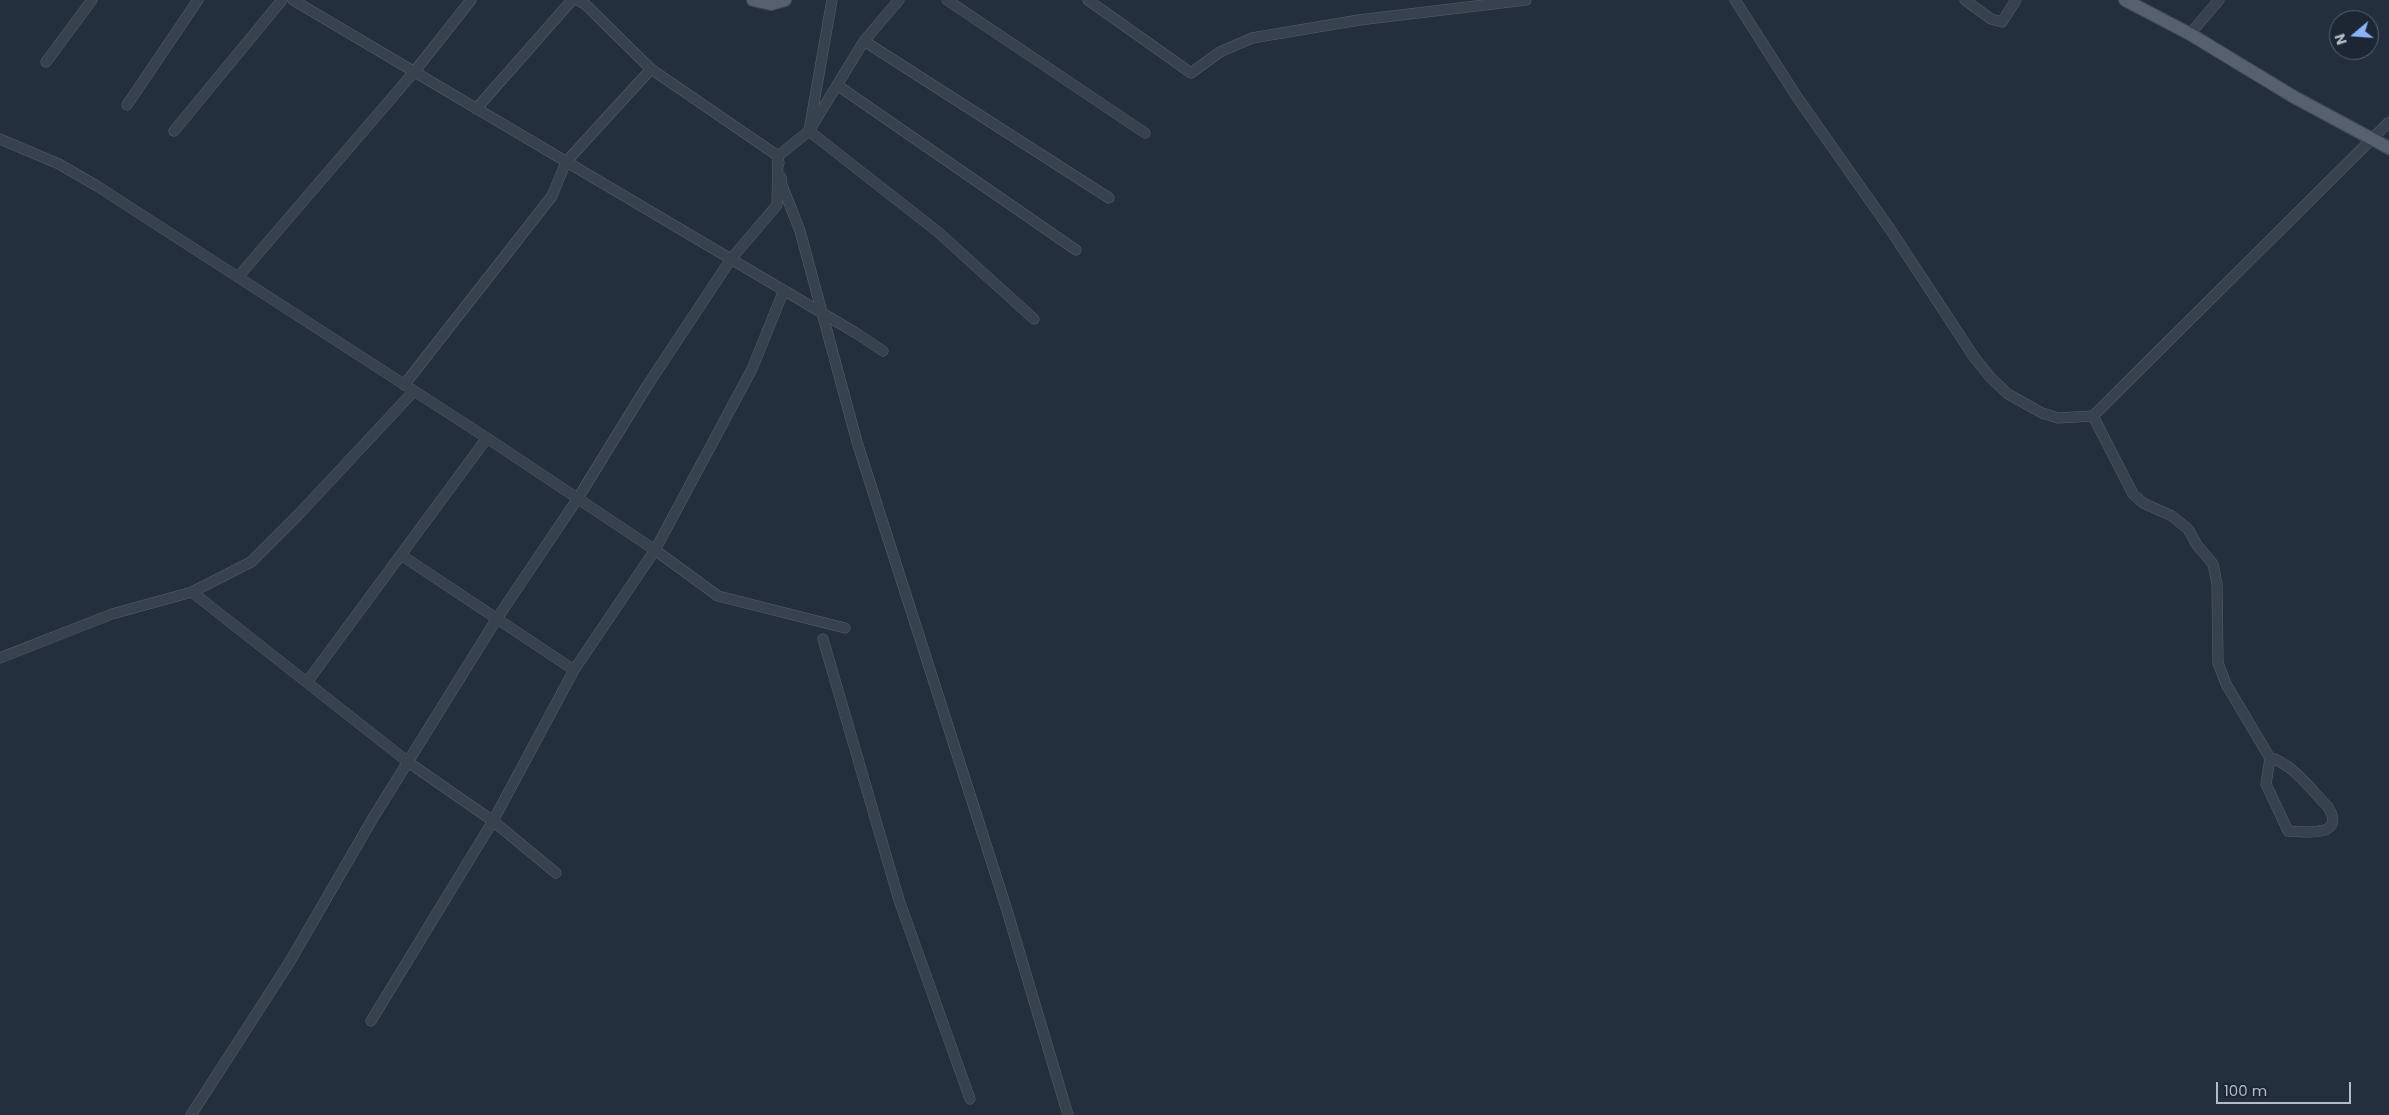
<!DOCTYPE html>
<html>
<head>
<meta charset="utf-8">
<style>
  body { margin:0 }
  #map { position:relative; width:2389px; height:1115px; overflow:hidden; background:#242f3e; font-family:Poppins,sans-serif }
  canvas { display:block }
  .north { position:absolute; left:2329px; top:10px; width:50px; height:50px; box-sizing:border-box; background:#1d2633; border:1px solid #59626f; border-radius:50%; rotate:252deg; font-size:14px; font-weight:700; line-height:20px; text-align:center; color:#b4bcc9 }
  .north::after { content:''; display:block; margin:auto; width:18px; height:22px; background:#8ab4f8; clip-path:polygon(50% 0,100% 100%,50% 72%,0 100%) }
  .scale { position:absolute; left:2216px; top:1082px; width:135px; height:22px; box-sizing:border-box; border:2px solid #b4bcc9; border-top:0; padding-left:6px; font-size:15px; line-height:18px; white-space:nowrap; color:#b4bcc9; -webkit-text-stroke:4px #1d2633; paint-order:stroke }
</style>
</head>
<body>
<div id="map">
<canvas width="2389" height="1115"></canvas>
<div class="north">N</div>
<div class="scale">100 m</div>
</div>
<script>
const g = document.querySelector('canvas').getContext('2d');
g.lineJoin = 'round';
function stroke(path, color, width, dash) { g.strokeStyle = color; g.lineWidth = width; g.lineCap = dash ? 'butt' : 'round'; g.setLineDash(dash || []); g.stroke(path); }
const minor = new Path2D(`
  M293,0l563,333 27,18
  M578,0l8,5 65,64 127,87 1,7
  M899,0l-35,41 -55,90 129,101 96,87
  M947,0l198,133
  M1088,0l103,73 29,-21 32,-14 107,-18 167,-20
  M1735,0l62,97 93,132 84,128 17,21 17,16 34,19 16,5 35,-2 296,-294
  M1965,0l26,19 11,3 14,-22
  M2190,34l29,-34
  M864,41l245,157
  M46,62l46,-62
  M837,85l239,165
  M127,105l71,-105
  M476,109l96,-109
  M174,131l108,-131
  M0,139l59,25 38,22 390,252 168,112 63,46 127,32
  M781,177l1,8 18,46 57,211 149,465 62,208
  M238,277l176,-205 57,-72
  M404,385l148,-189 14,-34 85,-93
  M2093,416l40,78 10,9 29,13 16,13 9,16 16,19 4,20 1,79 8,21 44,74 -4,26 22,47c16,1 59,7 40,-24 -14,-14 -38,-46 -58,-49
  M401,555l173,115
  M192,592l216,170 85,59 63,52
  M823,639l76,261 71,199
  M0,658l112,-44 80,-22 59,-30 48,-48 115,-123
  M307,682l180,-244
  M371,1021l122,-200 81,-151 81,-120 97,-181 32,-79
  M191,1115l98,-152 84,-145 123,-198 82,-122 69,-112 84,-127 46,-54 1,-49 31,-25 23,-131`);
const major = new Path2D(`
  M753,0l18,4 14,-4
  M2125,0l65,34 104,63 95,51`);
stroke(minor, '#565f6c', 11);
stroke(major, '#414a57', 14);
stroke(minor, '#38414e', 10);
stroke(major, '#56606e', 12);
</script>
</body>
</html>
